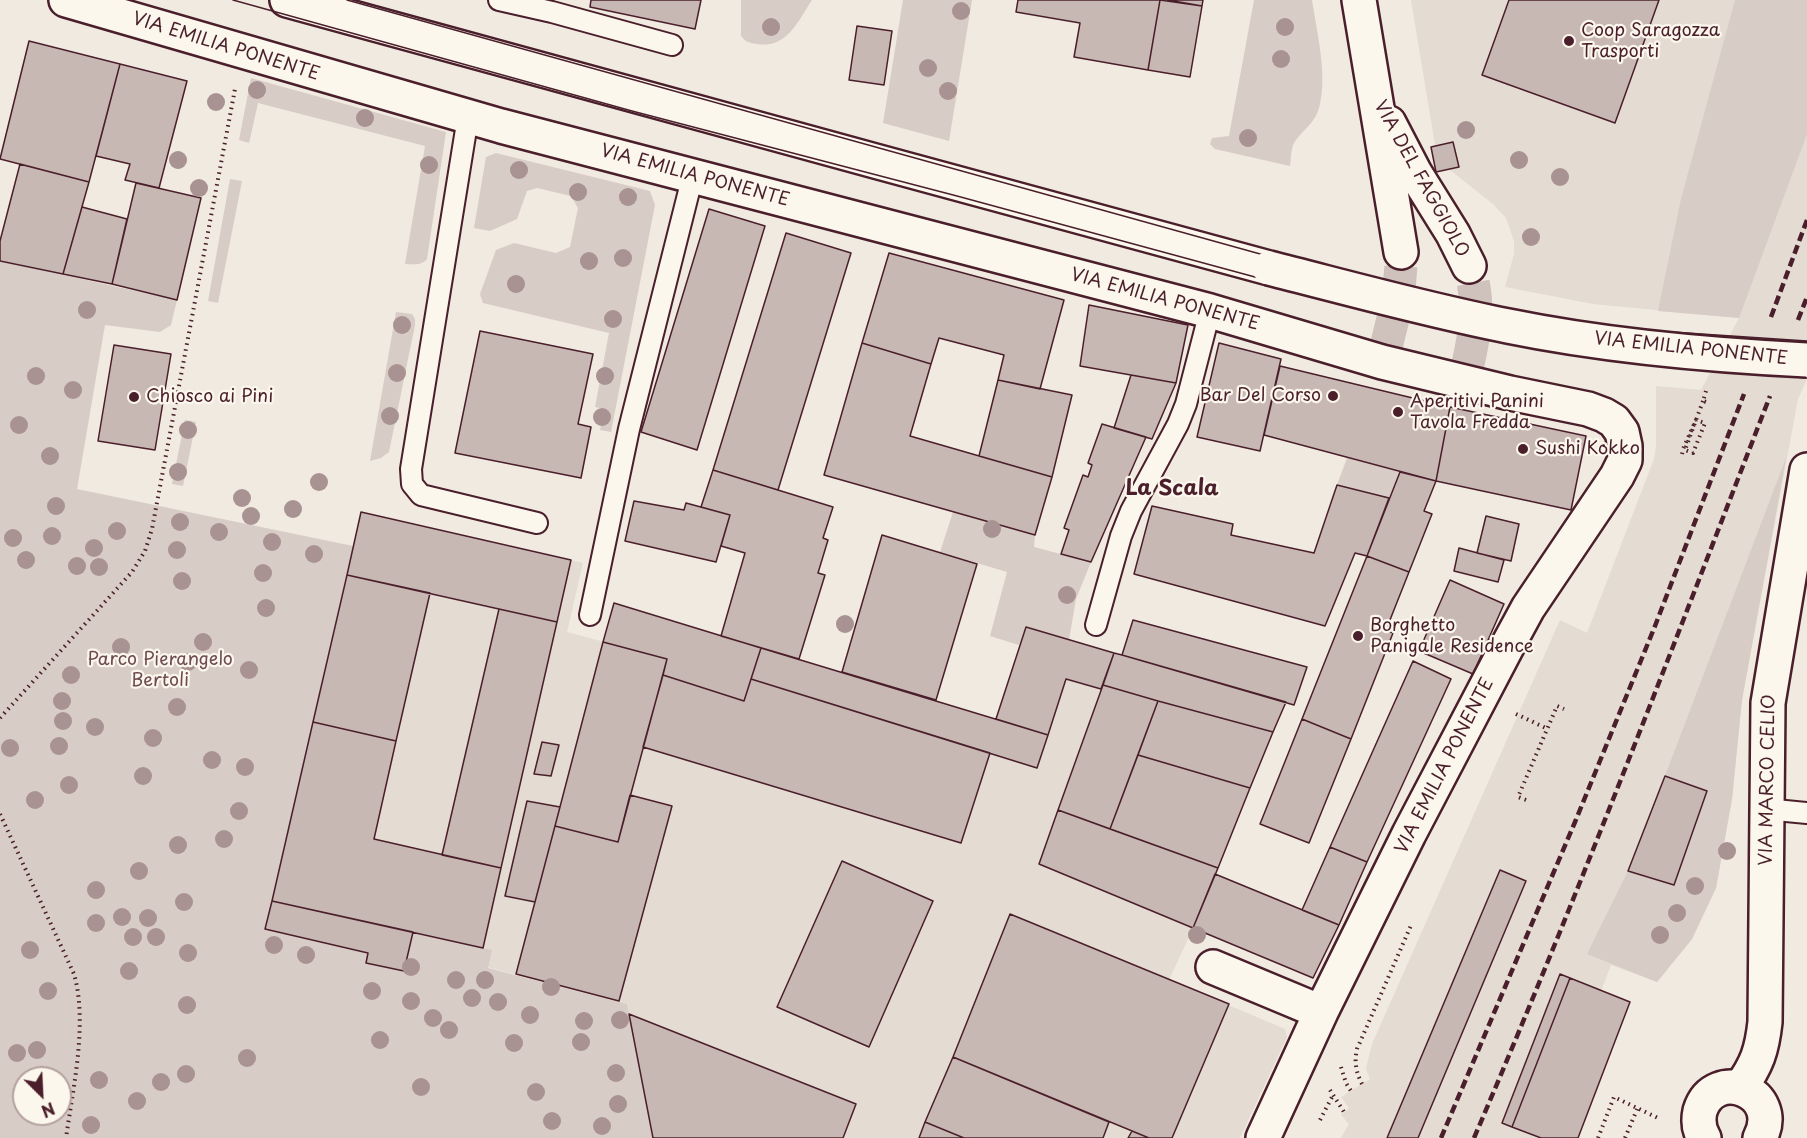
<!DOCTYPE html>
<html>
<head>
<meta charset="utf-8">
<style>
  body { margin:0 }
  #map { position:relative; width:1807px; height:1138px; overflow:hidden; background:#f0eae0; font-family:"Playpen Sans",sans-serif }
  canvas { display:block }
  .north { position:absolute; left:12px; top:1066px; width:60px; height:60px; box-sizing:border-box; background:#fbf7ec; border:2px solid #b4a19f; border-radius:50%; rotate:156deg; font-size:16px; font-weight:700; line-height:24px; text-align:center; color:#4a1f2b }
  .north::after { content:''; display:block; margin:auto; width:21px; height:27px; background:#4a1f2b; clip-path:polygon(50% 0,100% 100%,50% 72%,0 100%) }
</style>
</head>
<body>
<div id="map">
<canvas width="1807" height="1138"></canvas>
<div class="north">N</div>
</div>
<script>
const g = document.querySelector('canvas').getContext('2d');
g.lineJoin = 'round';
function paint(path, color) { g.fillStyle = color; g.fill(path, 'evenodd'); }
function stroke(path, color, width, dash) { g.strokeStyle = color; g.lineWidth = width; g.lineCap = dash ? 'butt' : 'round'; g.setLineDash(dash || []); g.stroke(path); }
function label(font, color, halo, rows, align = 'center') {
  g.font = font + ' "Playpen Sans",sans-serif'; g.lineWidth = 4.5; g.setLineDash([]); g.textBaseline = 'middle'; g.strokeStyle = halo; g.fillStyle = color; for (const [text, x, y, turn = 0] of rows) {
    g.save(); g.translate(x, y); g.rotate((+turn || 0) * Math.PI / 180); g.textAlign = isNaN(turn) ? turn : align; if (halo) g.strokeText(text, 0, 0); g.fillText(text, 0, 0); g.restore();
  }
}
paint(new Path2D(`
  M1411,0h324l-10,42 82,-42v379l-9,20 -56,301 -10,99 -16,89 -24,51 -35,43 -46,-17 -10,26 29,11 -52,136h-237l8,-14 -8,-9 8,-7 -8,-11 29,-18 -4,-11 6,-24 188,-424 27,13 67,-174 2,-12v-61l45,4 38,-72 -146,-14 -88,-17 9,-33v-13l-8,-23 -12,-13 -45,-36 -13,3 -5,-25 4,-2z
  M361,512l222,51 -16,69 100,27 -4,16 81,26 17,-53 234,71 31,-92 260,75 -93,226 -24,52 116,49 2,8 -47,101h-587l-26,-134 -140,-37 4,-17 -78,-18 -9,39 -38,-8 2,-10 -103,-24z`), '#e4dbd2');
paint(new Path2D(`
  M741,0h71c-14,21 -25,49 -55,44 -8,-1 -11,-2 -16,-8z
  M903,0h69l-23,141 -66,-18z
  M1254,0h58c5,33 16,76 7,108 -5,17 -17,22 -25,35 -3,5 -3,16 -4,23l-75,-17 -5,-5 2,-6 17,-2z
  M1735,0h72v134l-68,184 -81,-7 23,-112z
  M251,78l195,54 -19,127c-6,7 -13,5 -22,5l20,-118 -167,-43 -9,40 -10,-3z
  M496,153l154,38 5,14 -44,227 -11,-2 4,-21 -9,-2 14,-74 -126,-30 -3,-9 16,-44 18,-7 42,10 14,-6 8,-39 -7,-12 -34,-8 -10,3 -10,28 -27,12 -16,-3 12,-71z
  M230,179l12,2 -24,122 -10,-2z
  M0,261l177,39 -6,25 -11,7 -55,-7 -28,164 276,57 -87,383 102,24 -2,10 38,8 9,-39 79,18 -4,18 139,36 26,134h-653zM24,1078h36v36h-36z
  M396,312l16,2 3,5v6l-26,127 -8,6 -11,3z
  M185,420l11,2 -13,64 -11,-2z
  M1347,458l53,14 -11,26 -52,-13z
  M1786,458l-44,242 -10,99 -16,89 -24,51 -35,43 -70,-28 41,-83 46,14 33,-94 -42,-15z
  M953,512l82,23 -1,12 57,15 -15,37 -7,41 -43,-13 -7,18 -29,-9 17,-64 -67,-20z`), '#d8ccc6');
const building = new Path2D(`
  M591,0h110l-6,29 -105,-22z
  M1018,0h142l-12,70 -74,-13 6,-34 -64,-11z
  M1160,0l42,6 -12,71 -42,-7z
  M1168,0h35l-1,6z
  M1509,0h150l-44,123 -133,-48z
  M857,26l35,5 -8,54 -35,-5z
  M29,41l91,23 -31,118 -89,-23z
  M120,64l67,17 -28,107 -34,-8 5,-16 -34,-8z
  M1453,142l6,25 -23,5 -5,-25z
  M20,164l69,18 -26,92 -63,-13v-20z
  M136,183l65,15 -24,102 -65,-16z
  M82,207l45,12 -15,65 -49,-10z
  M709,209l56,17 -68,224 -56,-18z
  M786,233l65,20 -73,237 -65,-20z
  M889,253l175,47 -24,89 -42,-9 6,-25 -65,-17 -8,26 -69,-21z
  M1089,305l99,20 -12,58 -96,-17z
  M480,331l113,23 -15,70 13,3 -10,51 -126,-25z
  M862,343l69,21 -21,72 142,41 -17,58 -211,-60z
  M1219,343l62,16 -21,92 -63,-14z
  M114,345l57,9 -16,96 -57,-9z
  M1280,366l170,41 -14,74 -172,-46z
  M1131,375l45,8 -24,56 -38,-11z
  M998,380l74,15 -20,82 -73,-21z
  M1450,407l136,29 -15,74 -135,-29z
  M1102,424l44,13 -55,125 -30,-8 8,-24 -5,-2 19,-53 5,2 4,-12 -4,-2z
  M713,470l120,37 -10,31 5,2 -10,33 7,2 -26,84 -78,-23 24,-83 -24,-7 9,-31 -29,-8z
  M1400,472l36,9 -12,30 8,3 -23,58 -42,-16z
  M1337,485l52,13 -22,58 -12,-3 -30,73 -191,-52 18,-68 81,18 -2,11 83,18z
  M634,501l50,9 2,-7 44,12 -14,47 -91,-21z
  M361,512l210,48 -14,62 -210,-47z
  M1486,516l33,8 -8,37 -34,-8z
  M882,535l95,29 -41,136 -94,-28z
  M1459,548l45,12 -6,22 -44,-11z
  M1367,556l42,16 -23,58 7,3 -42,106 -49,-20z
  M347,575l83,18 -34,148 -83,-19z
  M1450,580l54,24 -31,70 -54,-23z
  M614,603l147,45 -17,53 -81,-26 4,-16 -64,-17z
  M499,609l58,13 -56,246 -59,-13z
  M1133,620l174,47 -13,38 -172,-50z
  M1026,627l88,26 -13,36 -35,-10 -18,56 -52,-16z
  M603,642l64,17 -49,183 -63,-16z
  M761,648l287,87 -11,33 -286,-89z
  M1114,653l8,2 164,47 -13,30 -115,-31 -55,-16z
  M1413,661l38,18 -84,183 -37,-15z
  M663,675l81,26 7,-22 239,74 -29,90 -318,-96z
  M1103,685l55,16 -48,128 -52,-19z
  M1158,701l115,31 -23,56 -112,-33z
  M1302,719l49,20 -42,104 -49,-19z
  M313,722l83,19 -22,98 127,29 -18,80 -211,-47z
  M542,742l17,3 -8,31 -17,-2z
  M1138,755l112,33 -32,80 -108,-39z
  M1665,776l42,15 -33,94 -46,-14z
  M630,795l42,11 -53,195 -103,-27 39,-148 63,16z
  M527,801l33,6 -25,95 -30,-6z
  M1058,810l160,58 -25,60 -154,-64z
  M1330,847l37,15 -28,63 -37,-15z
  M842,861l91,40 -64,146 -92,-40z
  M1500,870l26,11 -108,257h-31z
  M1215,874l124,51 -26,53 -120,-50z
  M272,901l141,31 -9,39 -38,-8 2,-10 -103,-24z
  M1010,914l219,90 -57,134h-23l-196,-81z
  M1560,974l10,4 -58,149 -10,-4z
  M1570,978l60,24 -52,136h-37l-29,-11z
  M629,1014l227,90 -13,34h-190z
  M953,1057l156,65 -6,16h-139l-39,-16z
  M925,1122l39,16h-45z
  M1132,1131l17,7h-21z`);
paint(building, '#c8b8b3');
stroke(building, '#4a1f2b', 1.5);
stroke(new Path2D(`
  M1386,347c8,-32 16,-61 15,-95
  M1468,364c8,-37 12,-62 1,-98`), '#cfc1bc', 33, [33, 16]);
const lane = new Path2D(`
  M499,0l53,12 120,33
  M468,117l-57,352 1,15 9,11 116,28
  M590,615l39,-186 64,-254
  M1096,625l25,-89 10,-25 47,-87 8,-20 24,-93
  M1765,809l42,4`);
const street = new Path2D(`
  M66,0l435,126 709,185 172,51 128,31 78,16 16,6 10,6 8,11 3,14v14l-8,16 -89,132 -19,35 -100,191 -88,178 -58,126
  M1359,0l42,252
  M1389,123l26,50 38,61 16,32
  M1213,967l108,45
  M1740,1088c17,-23 22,-38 25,-66l3,-319 39,-233
  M1704,1138c-5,-8 -6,-18 -4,-27 14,-46 84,-19 60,27`);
const secondary = new Path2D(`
  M287,0c326,92 655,178 982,268`);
stroke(lane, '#4a1f2b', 24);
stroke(street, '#4a1f2b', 38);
stroke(secondary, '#4a1f2b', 38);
stroke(new Path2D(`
  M1706,391l-3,10 6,2
  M1682,454l1,-5 13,-29 9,3 -12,30 -8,-3 18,-49
  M1516,714l32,15
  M0,718l132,-146 13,-21 7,-22 83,-440
  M1526,800l-8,-3 39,-91 7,3
  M0,814l74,160c14,49 -1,114 -8,164
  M1341,1067l5,16 5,8
  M1362,1084c-6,-12 -8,-22 -5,-35l55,-126
  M1330,1090l14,22
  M1320,1120l12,-23
  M1598,1138l16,-41 44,21
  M1625,1138l13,-31`), '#4a1f2b', 4, [1.5, 4.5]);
stroke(lane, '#fbf7ec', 20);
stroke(street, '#fbf7ec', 33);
stroke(secondary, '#fbf7ec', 33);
stroke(new Path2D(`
  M233,0l399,111 325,85 309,84 204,51 56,13 64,11 101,13 116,10
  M347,0l924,257 203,50 82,13 100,11 151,10`), '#4a1f2b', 1.5);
stroke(new Path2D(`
  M1771,317l36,-97
  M1798,320l9,-23
  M1441,1138l134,-316 80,-196 89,-232
  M1474,1138c105,-245 200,-494 296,-742`), '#4a1f2b', 4.5, [9, 4.5]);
const secondaryBridge = new Path2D(`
  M1269,268c79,20 158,42 239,58 98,20 199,29 299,34`);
stroke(secondaryBridge, '#4a1f2b', 38, []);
stroke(secondaryBridge, '#fbf7ec', 33);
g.fillStyle = '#a89292';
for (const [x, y] of [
  [961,11],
  [771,27],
  [1285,27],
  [1281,59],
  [928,68],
  [257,90],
  [948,91],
  [216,102],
  [365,118],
  [1466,130],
  [1248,138],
  [178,160],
  [1519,160],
  [429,165],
  [519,170],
  [1560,177],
  [199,188],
  [578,192],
  [628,197],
  [1531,237],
  [623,258],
  [589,261],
  [516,284],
  [87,310],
  [613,319],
  [402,325],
  [397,373],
  [36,376],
  [605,376],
  [73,390],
  [390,416],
  [602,417],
  [19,425],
  [188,430],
  [50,456],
  [178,472],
  [319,482],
  [242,498],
  [56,506],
  [293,509],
  [251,516],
  [180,522],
  [992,529],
  [117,531],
  [219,532],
  [52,536],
  [13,538],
  [272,542],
  [94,548],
  [177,550],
  [314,554],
  [26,560],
  [77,566],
  [99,567],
  [263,573],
  [182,581],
  [1067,595],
  [266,608],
  [845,624],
  [203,642],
  [121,647],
  [188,662],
  [249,670],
  [71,675],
  [62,701],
  [177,707],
  [63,721],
  [95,727],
  [153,738],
  [59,746],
  [10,748],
  [212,760],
  [245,767],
  [143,776],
  [69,785],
  [35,800],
  [239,811],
  [224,839],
  [178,845],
  [1727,851],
  [139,871],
  [1695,886],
  [96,890],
  [184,902],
  [1677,913],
  [122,917],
  [148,918],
  [96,923],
  [1197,935],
  [1660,935],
  [133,937],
  [156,937],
  [274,945],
  [30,950],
  [188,953],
  [306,955],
  [411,967],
  [129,971],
  [456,980],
  [485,980],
  [551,987],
  [48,991],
  [372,991],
  [472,998],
  [411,1001],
  [498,1002],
  [187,1005],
  [530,1015],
  [433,1018],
  [620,1020],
  [584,1021],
  [449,1030],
  [380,1040],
  [581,1042],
  [514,1043],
  [37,1050],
  [17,1053],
  [247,1058],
  [616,1073],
  [186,1074],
  [99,1080],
  [161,1082],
  [421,1087],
  [536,1092],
  [137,1101],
  [618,1104],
  [552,1121],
  [91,1125],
  [602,1126]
]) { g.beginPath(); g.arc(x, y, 9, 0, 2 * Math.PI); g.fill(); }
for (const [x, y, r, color] of [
  [1569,41,6,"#4a1f2b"],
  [1333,396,6,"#4a1f2b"],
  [134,397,6,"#4a1f2b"],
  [1398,412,6,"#4a1f2b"],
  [1523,449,6,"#4a1f2b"],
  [1358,636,6,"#4a1f2b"]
]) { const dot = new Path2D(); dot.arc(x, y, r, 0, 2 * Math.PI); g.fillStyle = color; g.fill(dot); stroke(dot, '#fbf7ec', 2); }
label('18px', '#4a1f2b', '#fbf7ec', [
  ["Coop Saragozza",1581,31],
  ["Trasporti",1581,52],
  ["Bar Del Corso",1321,396,"right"],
  ["Chiosco ai Pini",146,397],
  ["Aperitivi Panini",1410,402],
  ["Tavola Fredda",1410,423],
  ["Sushi Kokko",1535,449],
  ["Borghetto",1370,626],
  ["Panigale Residence",1370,647]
], 'left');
label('18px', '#4a1f2b', '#fbf7ec', [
  ["VIA EMILIA PONENTE",226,47,17],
  ["VIA EMILIA PONENTE",695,176,15],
  ["VIA DEL FAGGIOLO",1421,179,61],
  ["VIA EMILIA PONENTE",1165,300,15],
  ["VIA EMILIA PONENTE",1691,349,6],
  ["VIA EMILIA PONENTE",1445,766,-63],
  ["VIA MARCO CELIO",1768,780,-89]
]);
label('18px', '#6e4a52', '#fbf7ec', [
  ["Parco Pierangelo",160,660],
  ["Bertoli",160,681]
]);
label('bold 21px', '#4a1f2b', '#fbf7ec', [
  ["La Scala",1172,489]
]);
</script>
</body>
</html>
